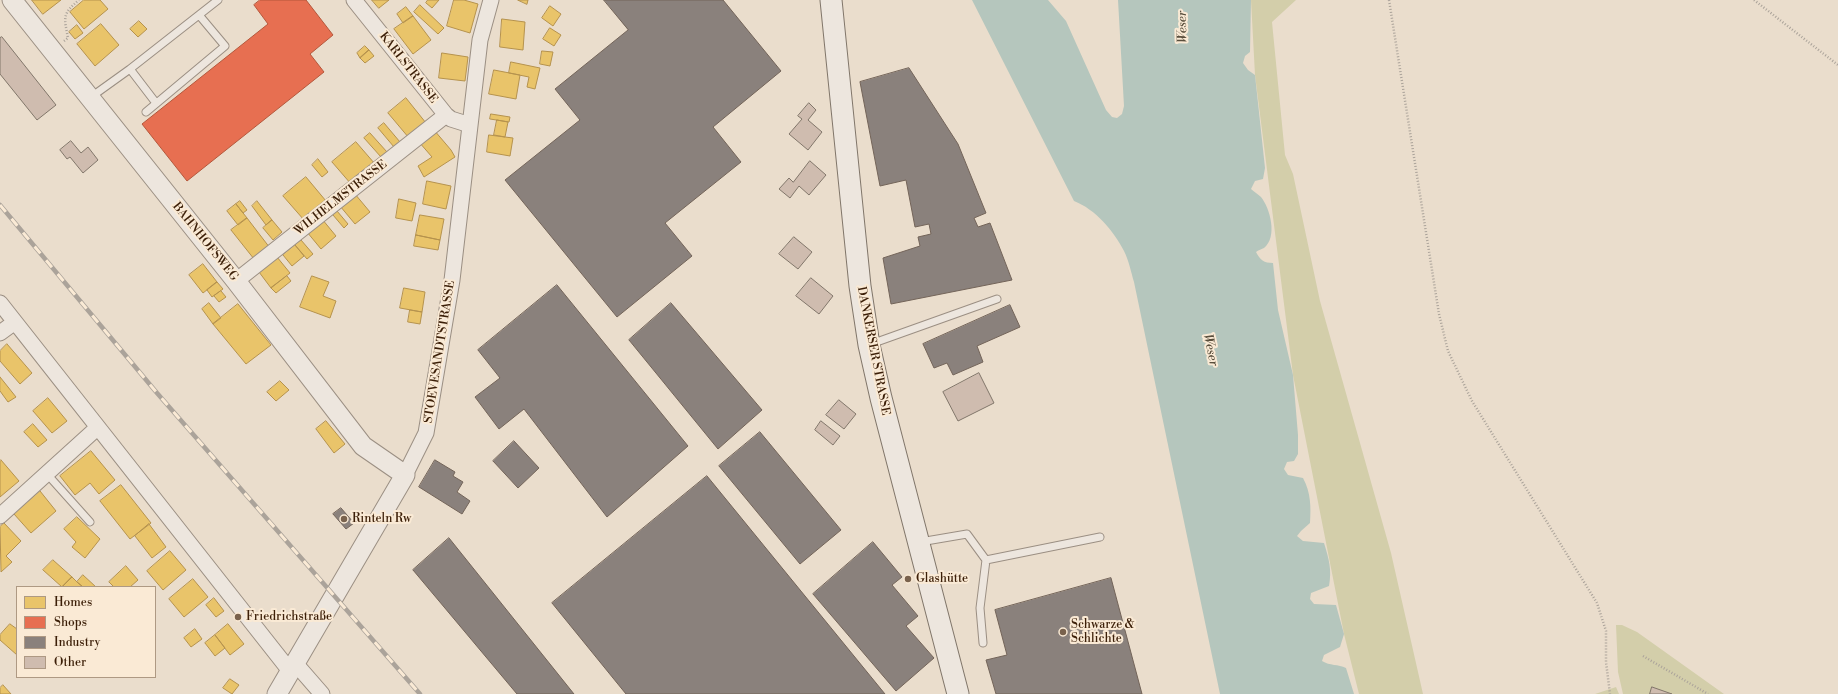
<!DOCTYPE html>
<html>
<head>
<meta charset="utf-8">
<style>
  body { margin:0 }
  #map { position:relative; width:1838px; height:694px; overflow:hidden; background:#eaddcc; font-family:"Libre Bodoni",serif }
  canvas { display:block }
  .legend { position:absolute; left:16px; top:586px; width:140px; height:92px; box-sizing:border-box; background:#faead5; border:1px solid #ae9983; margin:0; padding:5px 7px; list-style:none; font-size:12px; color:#3c1f08 }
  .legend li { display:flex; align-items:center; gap:8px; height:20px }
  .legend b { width:20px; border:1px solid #ae9983 }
</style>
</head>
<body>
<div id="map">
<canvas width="1838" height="694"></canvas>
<ul class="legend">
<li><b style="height:11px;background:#e9c46a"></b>Homes</li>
<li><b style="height:11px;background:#e76f51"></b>Shops</li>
<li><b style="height:11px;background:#8a817c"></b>Industry</li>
<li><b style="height:11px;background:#cfbcaf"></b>Other</li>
</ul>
</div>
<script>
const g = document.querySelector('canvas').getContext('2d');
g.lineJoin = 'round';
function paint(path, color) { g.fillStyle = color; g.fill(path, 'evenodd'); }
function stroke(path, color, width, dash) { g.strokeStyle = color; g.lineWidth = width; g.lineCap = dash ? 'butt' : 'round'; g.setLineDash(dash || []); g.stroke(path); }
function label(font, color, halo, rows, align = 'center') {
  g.font = font + ' "Libre Bodoni",serif'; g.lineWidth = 4; g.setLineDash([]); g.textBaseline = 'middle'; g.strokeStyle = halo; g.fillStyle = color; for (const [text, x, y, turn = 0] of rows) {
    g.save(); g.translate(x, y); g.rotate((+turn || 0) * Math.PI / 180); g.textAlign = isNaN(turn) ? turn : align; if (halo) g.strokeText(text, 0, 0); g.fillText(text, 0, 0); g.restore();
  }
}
paint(new Path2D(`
  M1251,0h45l-24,22 13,133 8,19 27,127 71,252 32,141h-64l-15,-60 -51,-259 -38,-300z
  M1616,625h6l15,7 87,62h-101l-5,-22z
  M1616,687l3,7h-24z`), '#d3ceaa');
paint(new Path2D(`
  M972,0h76l18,21 40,89 6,7 5,1 5,-4 2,-8 -6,-106h133l-1,52 -5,4 -2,7 5,7 7,5 10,93 -2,11 -8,2 -4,8c3,3 7,5 10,8 9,11 17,40 3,51 -2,1 -6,2 -8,4 4,8 8,11 17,11l5,47 15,65 5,60v19l-4,7 -7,1 -3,7 4,6 15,3c8,15 8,29 7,45l-9,8 -4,5 6,5 21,2c5,16 8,27 5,43l-18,7 -1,6 4,5 22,1 8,29 -4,13 -16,8 -2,6c8,5 16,3 24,7l8,26h-134l-86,-412c-3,-10 -5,-21 -10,-31 -10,-20 -29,-42 -50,-50z`), '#b5c6bd');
const homes = new Path2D(`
  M32,0h29l-18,14z
  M84,0h16l8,9 -24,20 -14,-17z
  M372,0h17l-10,8z
  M428,0h11l-7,8 -6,-5z
  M454,0h10l14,4 -8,29 -23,-7z
  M518,0h10l-1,4z
  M420,5l24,23 -6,6 -24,-22z
  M550,6l11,8 -8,12 -11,-8z
  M406,7l7,9 -10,7 -6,-9z
  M413,16l18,24 -18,14 -19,-25z
  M502,19l23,3 -2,28 -23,-3z
  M139,21l8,8 -9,8 -8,-8z
  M101,24l18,21 -24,21 -18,-22z
  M77,25l6,8 -8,6 -6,-7z
  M550,28l11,7 -7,11 -11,-7z
  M365,46l4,4 -9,8 -3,-5z
  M369,50l5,6 -9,7 -5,-5z
  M542,51l11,1 -3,14 -10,-2z
  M442,53l26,4 -3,24 -26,-3z
  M511,62l29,6 -5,21 -8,-2 2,-10 -20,-4z
  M494,70l26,5 -4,24 -27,-5z
  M406,98l20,25 -17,15 -21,-25z
  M491,114l19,3 -1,5 -19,-3z
  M497,120l11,2 -3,15 -11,-2z
  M384,123l16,19 -6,5 -16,-19z
  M434,130l17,20 4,7 -31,20 -6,-11 14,-9 -13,-15z
  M370,133l17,19 -6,5 -17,-19z
  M489,135l24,3 -3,18 -23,-4z
  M356,142l19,22 -24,20 -19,-22z
  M318,159l10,13 -6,5 -10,-12z
  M306,177l20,24 -22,19 -21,-24z
  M427,181l24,5 -5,23 -23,-5z
  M355,194l15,18 -15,12 -15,-18z
  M399,199l17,4 -4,18 -16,-3z
  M240,201l7,9 -4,3 -7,-9z
  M257,201l15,19 -6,5 -14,-19z
  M236,204l11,14 -9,7 -11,-14z
  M337,211l11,13 -4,4 -11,-13z
  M420,215l24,4 -4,21 -24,-5z
  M247,218l23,30 -16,11 -23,-29z
  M322,219l14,17 -15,13 -14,-17z
  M272,220l10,12 -9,8 -10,-12z
  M416,235l24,5 -2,10 -24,-4z
  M301,240l12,14 -6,5 -12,-14z
  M295,245l9,11 -12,10 -9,-11z
  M277,257l13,16 -19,15 -12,-16z
  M203,264l14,18 -14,11 -14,-18z
  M287,276l4,5 -15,12 -5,-5z
  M312,276l17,6 -6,14 13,5 -6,17 -30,-11z
  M217,282l6,7 -11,8 -5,-7z
  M404,288l21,4 -3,20 -22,-4z
  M221,291l5,6 -7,5 -5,-6z
  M209,303l12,15 -8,6 -11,-15z
  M238,304l33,41 -25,19 -33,-40z
  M410,310l12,2 -2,12 -12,-2z
  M7,344l25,29 -12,11 -20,-23v-10z
  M0,377l16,20 -8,5 -8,-11z
  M280,381l9,9 -13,11 -9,-9z
  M48,398l19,23 -15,12 -19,-22z
  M326,421l19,23 -11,9 -18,-24z
  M33,424l14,16 -9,7 -14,-15z
  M91,451l24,29 -16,14 -9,-11 -15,12 -15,-19z
  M1,460l18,21 -19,16v-36z
  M121,485l30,38 -21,16 -30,-38z
  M40,491l16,20 -25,22 -17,-19z
  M77,517l23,22 -15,19 -13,-11 4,-5 -12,-13z
  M4,523l17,18 -15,15 6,6 -11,10 -1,-45z
  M149,524l17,23 -14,11 -17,-22z
  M170,551l16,19 -23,20 -16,-19z
  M53,560l19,17 -10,10 -19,-17z
  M126,566l12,14 -8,7h-16l-5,-5z
  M83,575l13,12h-13l-6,-5z
  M72,577l5,5 6,5h-21z
  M193,579l15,18 -24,20 -15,-18z
  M214,598l10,13 -8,6 -10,-12z
  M10,624l7,5v26l-17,-15v-5z
  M228,624l16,20 -14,11 -15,-20z
  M195,629l7,10 -11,8 -7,-9z
  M215,635l10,13 -10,8 -10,-13z
  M230,679l9,6 -7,9 -9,-6z
  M3,685l8,9h-11v-6z`);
paint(homes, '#e9c46a');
stroke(homes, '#b5924d', 1);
const shops = new Path2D(`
  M260,0h46l27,35 -23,19 14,18 -137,109 -45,-57 126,-100 -14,-19z`);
paint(shops, '#e76f51');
stroke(shops, '#b4573b', 1);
const industry = new Path2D(`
  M604,0h119l58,71 -68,56 28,35 -76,61 27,33 -75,61 -112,-137 75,-60 -25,-31 73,-59z
  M909,68l49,76 28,69 -12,5 4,9 12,-4 22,57 -121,24 -8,-46 37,-12 -2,-9 13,-3 -2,-10 -14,3 -9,-47 -26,6 -20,-104z
  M557,285l131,161 -81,71 -83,-108 -25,20 -24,-32 25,-19 -22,-28z
  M671,303l91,107 -44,39 -89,-109z
  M1010,305l10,22 -43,19 6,16 -30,13 -6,-12 -13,5 -11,-24z
  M760,432l81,98 -41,34 -81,-98z
  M514,441l25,27 -21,20 -25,-27z
  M435,460l20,12 -2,4 10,6 -6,10 13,9 -8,13 -43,-27z
  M707,476l178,218h-259l-74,-91z
  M341,508l13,15 -8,6 -13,-15z
  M449,538l125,156h-57l-104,-124z
  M873,542l29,35 -10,8 26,31 -12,10 28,32 -38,33 -83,-97z
  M1111,578l31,116h-146l-10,-34 21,-5 -12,-45z`);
paint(industry, '#8a817c');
stroke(industry, '#736459', 1);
const building = new Path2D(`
  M2,37l54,68 -19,15 -37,-46v-36z
  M809,103l7,7 -8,10 14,12 -14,18 -19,-16 13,-15 -4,-3z
  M71,141l10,12 7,-6 10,13 -15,13 -13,-16 -3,2 -7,-9z
  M810,161l16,14 -17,20 -10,-9 -9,12 -11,-9 10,-11 4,4z
  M794,237l18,15 -14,17 -19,-15z
  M811,278l22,18 -14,18 -23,-18z
  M979,373l15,30 -36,18 -15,-29z
  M839,400l17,14 -12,15 -18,-14z
  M821,421l19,15 -7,9 -18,-15z
  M1652,687l20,7h-22z`);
paint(building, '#cfbcaf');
stroke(building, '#81766a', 1);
const service = new Path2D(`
  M91,97l39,-28
  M156,103l-26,-34 88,-69
  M146,112l79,-66 -26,-31
  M871,344l126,-45
  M47,474l43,48
  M920,542l47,-8 19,26 114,-23
  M983,643l-3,-35 6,-48`);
const minor = new Path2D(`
  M354,0l92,115 5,4 19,6
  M236,281l210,-166
  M0,303l290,368
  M0,333l15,-11
  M405,475l21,-42 26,-153 28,-240 11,-40
  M0,516l97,-88
  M295,663l27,31`);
const tertiary = new Path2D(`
  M12,0l224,281 127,165 42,29 -128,219`);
const secondary = new Path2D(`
  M831,0l29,286 9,59 12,53 77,296`);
stroke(service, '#9b8f83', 9);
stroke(minor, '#9b8f83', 17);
stroke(tertiary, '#9b8f83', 21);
stroke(secondary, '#81766a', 23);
stroke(new Path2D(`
  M1389,0l50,314 9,37 24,50 125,202 9,28v31l4,32
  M1754,0l84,65
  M64,41l4,-3c-4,-21 -6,-24 11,-38
  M1643,656l65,38`), '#aba39a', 2.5, [1, 2]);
stroke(service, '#ede6de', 7);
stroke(minor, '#ede6de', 15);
stroke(tertiary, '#ede6de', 19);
stroke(secondary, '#ede6de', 21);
const rail = new Path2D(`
  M0,205l157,188 263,301`);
stroke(rail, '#aba39a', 4.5);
stroke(rail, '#faead5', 3, [9]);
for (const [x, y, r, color] of [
  [344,519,4,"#79624d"],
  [908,579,4,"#79624d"],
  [238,617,4,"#79624d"],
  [1063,632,4,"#79624d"]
]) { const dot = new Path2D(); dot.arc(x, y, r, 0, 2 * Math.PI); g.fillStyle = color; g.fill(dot); stroke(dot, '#faead5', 1.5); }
label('12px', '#3c1f08', '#faead5', [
  ["KARLSTRASSE",408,68,52],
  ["WILHELMSTRASSE",341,198,-38],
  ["BAHNHOFSWEG",205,242,51],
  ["DANKERSER STRASSE",873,351,79],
  ["STOEVESANDTSTRASSE",440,352,-81]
]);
label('12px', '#3c1f08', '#faead5', [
  ["Rinteln Rw",352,519],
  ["Glashütte",916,579],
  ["Friedrichstraße",246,617],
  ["Schwarze &",1071,625],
  ["Schlichte",1071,639]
], 'left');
label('italic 13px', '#594e3c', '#faead5', [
  ["Weser",1183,27,-91],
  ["Weser",1210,350,78]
]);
</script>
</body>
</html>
